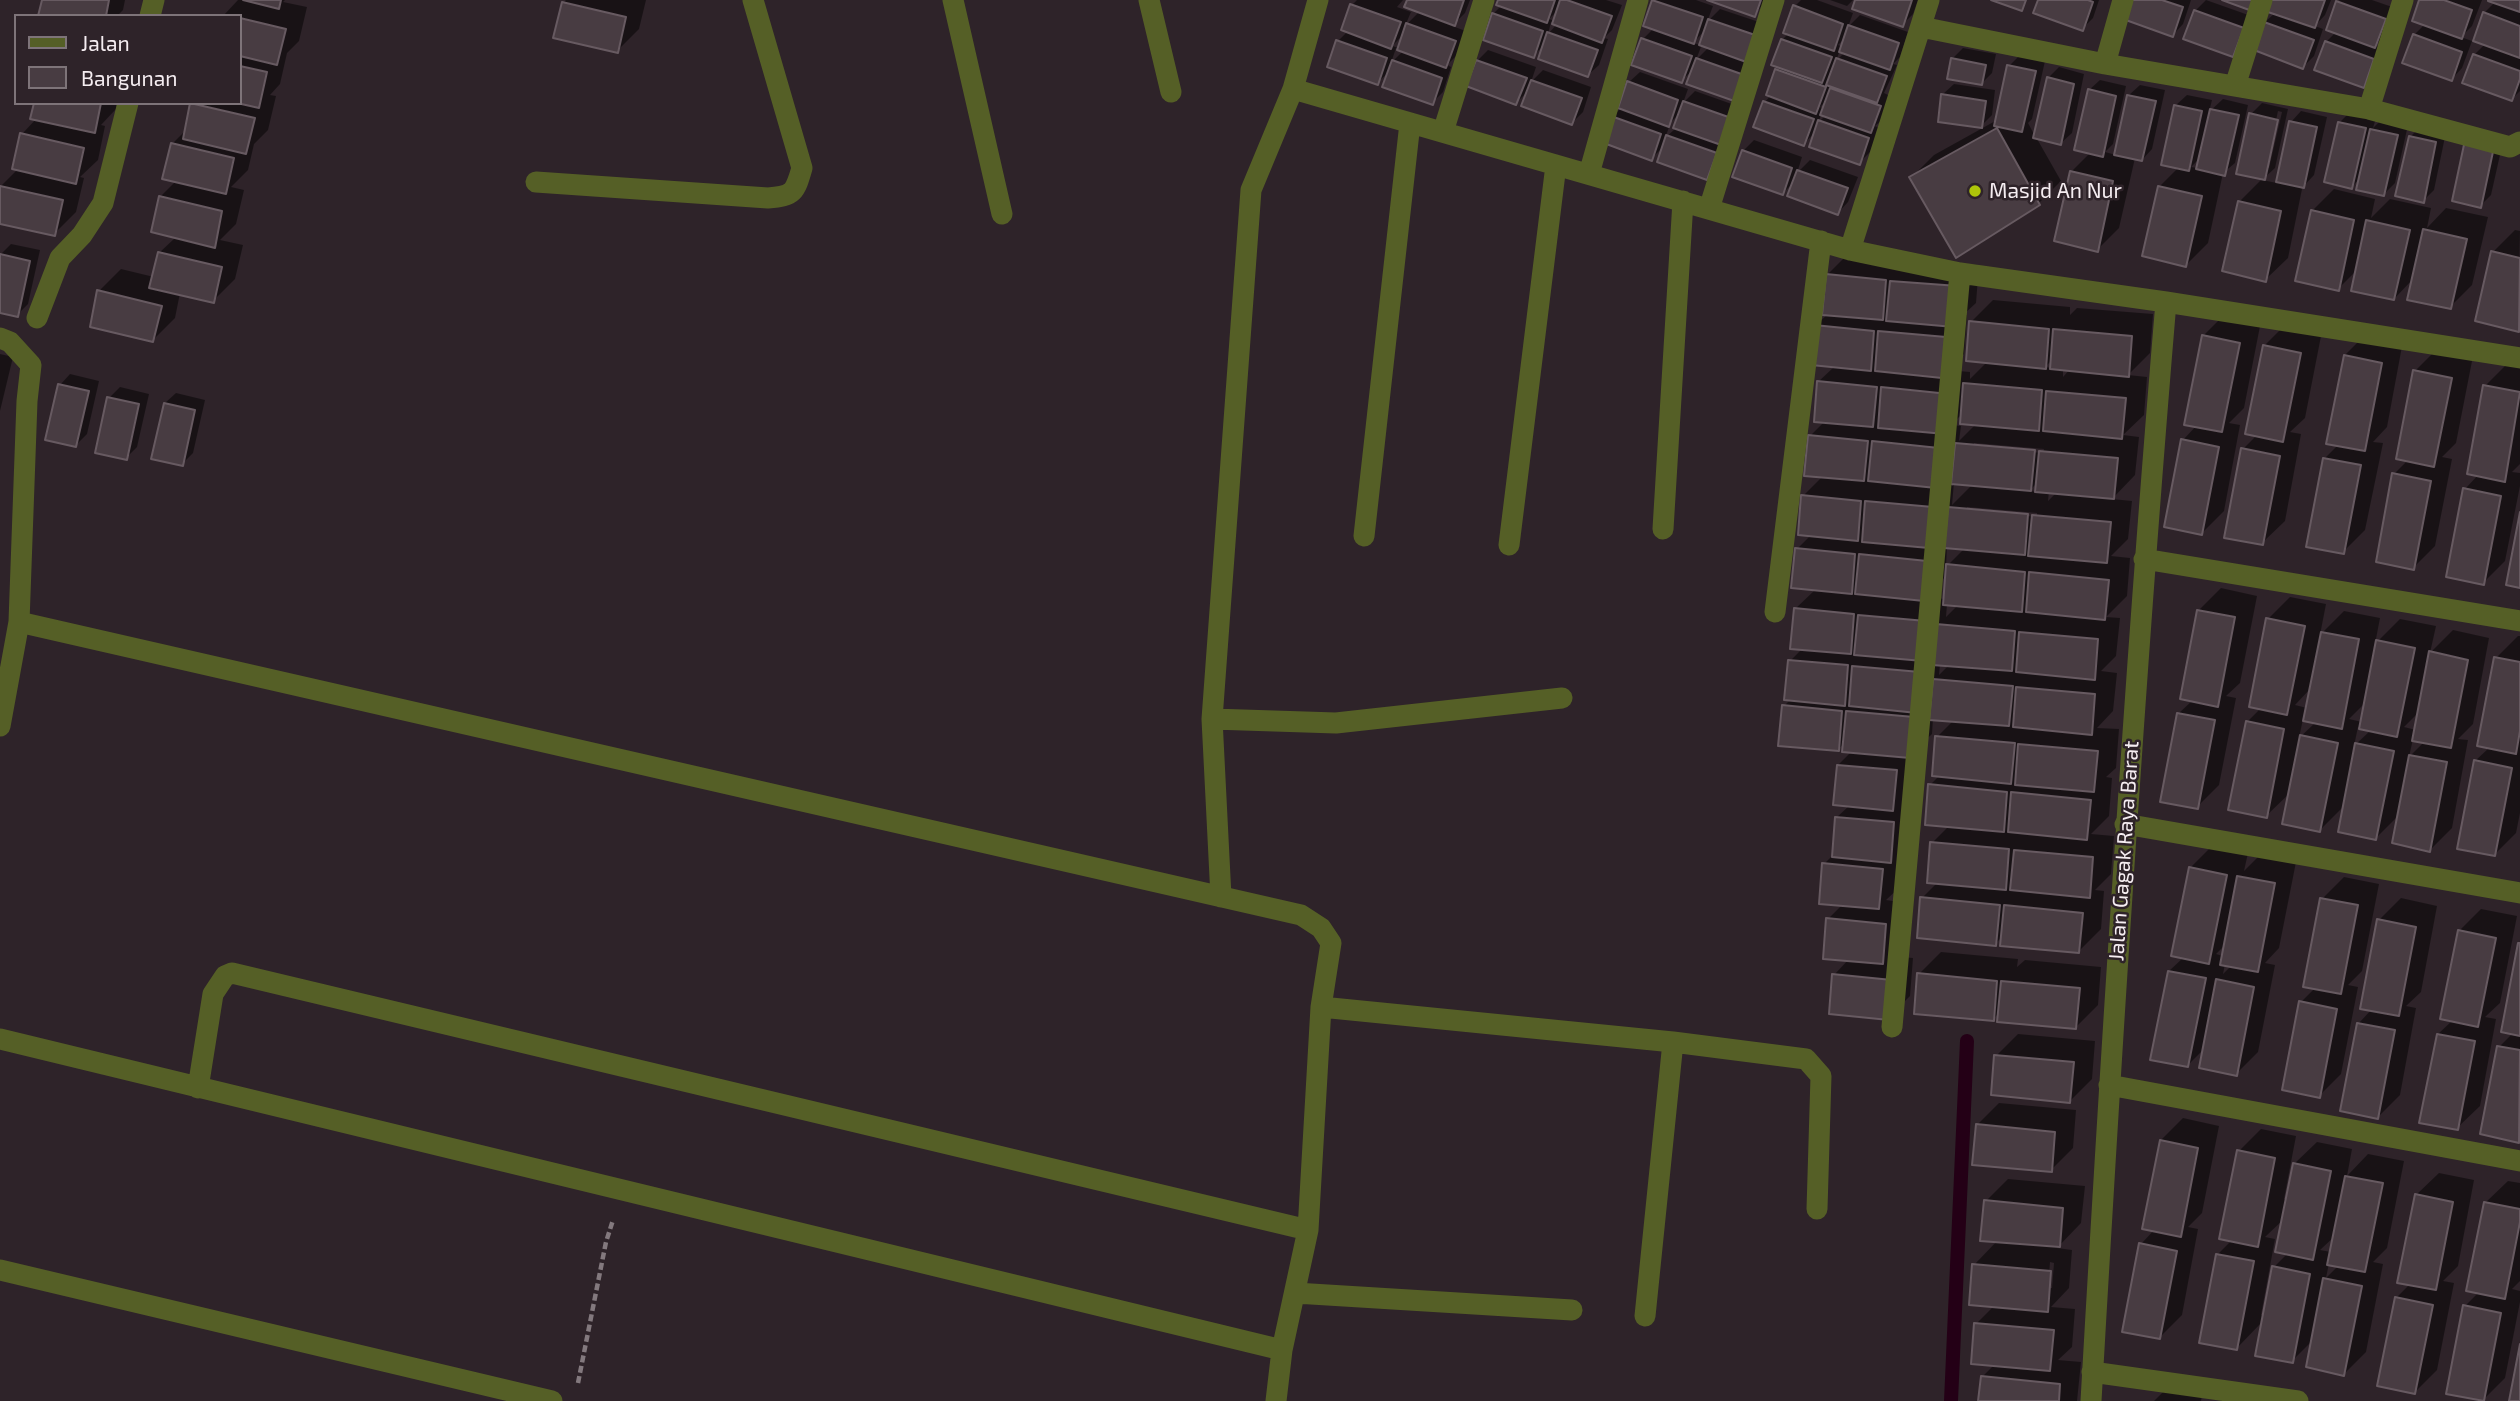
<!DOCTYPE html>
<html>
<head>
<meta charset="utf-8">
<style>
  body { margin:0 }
  #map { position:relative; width:2520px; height:1401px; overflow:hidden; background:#2e2329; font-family:"Exo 2",sans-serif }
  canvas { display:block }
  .legend { position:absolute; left:14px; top:14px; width:228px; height:91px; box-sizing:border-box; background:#2e2329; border:2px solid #7e7479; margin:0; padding:9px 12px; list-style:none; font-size:21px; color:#f5edf1 }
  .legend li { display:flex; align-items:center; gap:14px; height:35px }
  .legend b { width:35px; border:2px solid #7e7479 }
</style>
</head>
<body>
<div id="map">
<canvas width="2520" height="1401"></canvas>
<ul class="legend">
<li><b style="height:9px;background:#555f26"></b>Jalan</li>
<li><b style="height:19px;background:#483c42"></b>Bangunan</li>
</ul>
</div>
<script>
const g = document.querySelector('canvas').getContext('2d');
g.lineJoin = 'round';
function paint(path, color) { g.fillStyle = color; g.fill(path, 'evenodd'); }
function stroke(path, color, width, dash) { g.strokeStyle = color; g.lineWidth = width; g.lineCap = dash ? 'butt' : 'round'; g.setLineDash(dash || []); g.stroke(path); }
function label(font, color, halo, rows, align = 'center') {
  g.font = font + ' "Exo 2",sans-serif'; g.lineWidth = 5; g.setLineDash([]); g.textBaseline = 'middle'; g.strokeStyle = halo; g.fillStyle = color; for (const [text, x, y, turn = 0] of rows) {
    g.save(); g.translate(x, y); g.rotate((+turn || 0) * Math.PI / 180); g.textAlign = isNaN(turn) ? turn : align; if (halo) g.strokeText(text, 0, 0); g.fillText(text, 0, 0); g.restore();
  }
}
paint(new Path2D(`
  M43,0h82l-2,10 -6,6h-77z
  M238,0h47l-2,2 24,5 -8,34 -12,12 -7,31 -10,11 6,1 -8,34 -14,14 -6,26 -17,17 13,3 -8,34 -16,16 23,5 -8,34 -22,22 -33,-8 -5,25 -22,22 -54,-49 22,-22 33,8 5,-24 17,-16 -16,-40 17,-17 -5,-36 14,-14 6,-27h48v-87h-17z
  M566,0h80l-7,29 -22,22 -54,-48z
  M1357,0h46l-6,7 14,5 -6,14 15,-15 -11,-11h61l-5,13 -13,13 14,5 -9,24 -10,10 4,2 -8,25 -11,11 -42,-32 -13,12 -39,-42 10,-10 4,-26zM1404,34l-5,14 -7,-2zM1396,48l7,3 -12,12z
  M1500,0h106l16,5 -10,25 -8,8 4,1 -9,26 -11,10 -43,-31 -12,12 -40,-42 9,-9zM1559,9l-4,12 -6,-2zM1551,22l6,2 -9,10z
  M1654,0h42l17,6 -6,16 13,-13 48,16 -21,65 -53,-21 -13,12 -38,-42 11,-11 -9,-3zM1706,29l-6,16 -7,-2zM1702,44l7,3 -13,13z
  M1713,0h54l-13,15z
  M1801,0h16l36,13 -5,14 12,-12 48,17 -8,25 -7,7 4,1 -13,28 6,3 -8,24 -7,6 4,2 -9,24 -11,11 -43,-32 -12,13 -48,-18 9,-24 6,-7 -3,-1 12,-28 2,-26 7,-7 6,-27zM1846,37l-4,10 -4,-2zM1840,50l5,2 -9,9zM1828,99l-4,10 -4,-2zM1822,113l4,2 -8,8z
  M1830,0h23l-6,6z
  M1857,0h61l-5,14 -11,11z
  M2039,0h60l-6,18 -11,11z
  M2132,0h59l-8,24 -10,11z
  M2206,0l48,17 -10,27 -49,-33z
  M2271,0h60l-6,15 -10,11 8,3 -9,27 -11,11 -38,-45 11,-10z
  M2340,0h32l23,8 -9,27 -11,10 9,4 -10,26 -10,11 -38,-44 10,-10 2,-30z
  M2421,0h61l-10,26 -11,11 11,4 -10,27 -10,11 -38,-44 11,-11z
  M2491,0h29v91l-8,8 -38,-44 11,-11 -1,-31 11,-11z
  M1963,48l33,6 -4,19 -10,10 -30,-24z
  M1488,50l48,17 -5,15 12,-12 48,17 -8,25 -11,11 -43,-33 -13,13 -39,-42z
  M2020,55l25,6 -13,58 -4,4 7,13 13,-58 11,-11 25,7 -12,59 -11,10 -25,-6 25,44 -22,22 -127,-26 22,-22 63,-35 12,-54z
  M1640,72l48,17 -5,14 12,-12 48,17 -26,59 -53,-21 -13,13 -39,-42 8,-8 9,-27zM1680,113l-5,16 -10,9 6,-16z
  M2100,80l26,6 -13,58 -8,8 11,3 13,-60 11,-10 25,5 -13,59 -10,11 -7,-2 -16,70 -22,22 -26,-78 20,-20 -2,-62z
  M1954,84l41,6 -3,25 -11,11 -38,-32z
  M2187,95l25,5 -3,12 14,-13 25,6 -13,58 -12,10 -15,70 -22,22 -27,-78 20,-20 -3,-62zM2201,157l-3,11 -7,-1z
  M36,103h81l-1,6 -15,16 4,1 -7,34 -18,17 4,1 -8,34 -22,22 -54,-12 1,-36 17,-17 4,-35 15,-16z
  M2262,103l26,6 -13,59 -13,12 15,3 14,-61 10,-11 26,6 -13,58 -13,14h1l-14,69 -23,22 -26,-78 24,-24 -12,-64zM2278,111l4,1 -13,56h-3z
  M2350,112l26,6 -3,10 9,-9 26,6 -13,58 -11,11 -24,-16 -8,9 -13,-64z
  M2421,126l25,6 -12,58 -11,11 -13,-64z
  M2504,137l-13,58 -11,11 -26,-6z
  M1754,140l48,17 -5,16 13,-13 48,17 -10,25 -10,11 -43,-32 -12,12 -40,-42z
  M2334,189l41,10 -4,19 19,-19 41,9 -4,20 19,-20 42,9 -16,68 -22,22 -37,-28 -19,20 -37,-29 -19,19 -26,-78z
  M2515,230l5,1 -2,99 -25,-78z
  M11,244l29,6 -12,54 -11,11 -17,-4v-56z
  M1849,253l130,12 -3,38 -13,12h4l-3,39 -17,16 23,2v7l17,-17 -16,-40 22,-22 77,7v8l7,-7 76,6 -3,39 -22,22 19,2 -3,38 -21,20 16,2 -4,38 -23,24 20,2 -4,38 -17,17 19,2 -3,38 -21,21 14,1 -4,38 -15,15 16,2 -4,38 -16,17 22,1 -3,39 -10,9 6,1 -3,38 -18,18 23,2 -3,38 -16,16 9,1 -3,38 -22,22 -76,-15 -8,8 -73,-46 16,-16 -6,-39 18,-18 -20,-40 10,-10 -3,-38 17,-17 -21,-2 -1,16 -14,13 -3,40 -13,13 14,1 -15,85 -15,14 21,3 -18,53 24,2 -3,38 -22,22 -54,-43 15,-16 -21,-40 15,-15 -19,-40 10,-10 2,-36 14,-13 -12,-40 14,-14 -7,-8 -7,6 -54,-43 7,-7 -1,-38 13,-13 -8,-39 21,-20 -19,-40 14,-14 -8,-39 20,-20 -13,-40 15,-15 -7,-39 17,-16 -19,-41 12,-11 -1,-39zM2052,360v8l-7,-1zM2063,369h7l-7,8zM1962,414l15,9 -18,18 2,-15 -10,-1zM1974,443l70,6 -1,4 -69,-6zM1955,467l-2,19 -16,-2zM1954,482l19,2 -21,21zM2038,482l-1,10 -8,-1zM2049,491l8,1 -9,9zM1967,507l70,6v4l-70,-7zM1947,546l18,2 -19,19zM1947,575l-2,24 -20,-2zM1947,604l11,1 -12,12zM1940,664h10l-11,11z
  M2225,314l36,7 -17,87 -15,15 11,2 -16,86 -22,22 -19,-93 14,-15 6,-89z
  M2286,324l36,7 -17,87 -15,14 11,2 -16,87 -23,22 -19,-94 14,-14 7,-89z
  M2367,333l36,8 -16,86 -14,15 10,1 -18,87 -22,22 -19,-93 15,-15 6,-89z
  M2437,349l36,7 -17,87 -14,14 10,2 -17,87 -22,22 -19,-94 14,-14 7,-89z
  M0,354l13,3 -13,54z
  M2507,364l13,2v98l-8,8 8,1v13l-15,75 -22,22 -18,-94 14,-15 6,-88z
  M70,374l29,7 -12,53 -11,11 -16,-60z
  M120,387l29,7 -12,53 -11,11 -17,-60z
  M176,393l29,7 -12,53 -11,11 -17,-61z
  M2221,588l36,8 -17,87 -14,13 10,2 -17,87 -22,22 -18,-94 14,-13 6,-90z
  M2290,597l36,7 -6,31 24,-24 36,7 -5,26 25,-25 36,7 -6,27 23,-23 36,8 -16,86 -15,15 10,1 -16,88 -22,22 -31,-35 -23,23 -31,-33 -25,25 -29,-38 -25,24 -19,-94 14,-14 7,-89zM2311,688l-4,20 -12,-3zM2366,702l-4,20 -13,-3zM2420,711l-4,19 -12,-3zM2303,719l13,3 -17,16zM2358,727l13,3 -17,16zM2413,739l11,3 -15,15z
  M2518,636h2v177l-4,20 -22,22 -19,-94 15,-14 6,-89z
  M2212,846l36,7 -4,18 17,-17 35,8 -17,86 -14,15 10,2 -17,87 -22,22 -32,-25 -16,16 -19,-94 15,-14 6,-89zM2225,945l-2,11 -7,-2zM2225,964l7,1 -9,9z
  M2344,877l35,7 -17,87 -14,14 10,2 -17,87 -22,22 -18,-94 14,-14 7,-89z
  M2401,898l36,8 -16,86 -15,14 10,2 -16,87 -22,22 -20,-93 14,-15 7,-89z
  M2481,909l36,7 -17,87 -15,14 11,2 -16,87 -23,22 -19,-94 15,-14 6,-89z
  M2520,944v195l-2,2 -19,-94 14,-14z
  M1941,952l77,7 -1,8 8,-7 76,7 -3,38 -22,22 -76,-15 -7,7 -74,-45z
  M2018,1034l77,7 -3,38 -22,22 -74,-45z
  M1999,1103l77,7 -3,38 -22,22 -74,-45z
  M2183,1118l36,8 -17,87 -14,14 10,2 -16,86 -22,22 -19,-93 14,-15 6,-89z
  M2261,1129l35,7 -12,63 3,1 7,-36 23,-22 35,7 -5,27 21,-22 36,7 -17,87 -14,14 10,2 -17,88 -22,22 -31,-34 -21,21 -29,-40 -26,27 -19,-94 14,-14 7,-89zM2284,1219l4,34 -14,14 -10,49 -3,-1 14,-76 -10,-2zM2335,1236l-4,16 -11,-2zM2329,1263l10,2 -13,13z
  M2439,1173l35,7 -16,86 -15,15 11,2 -17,87 -22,22 -19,-94 14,-14 6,-89z
  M2008,1179l77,7 -4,37 -24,25 15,2 -3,38 -18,19 24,2 -3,38 -14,13 23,2 -4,39h-97l2,-24 13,-13 -19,-40 19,-19 -21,-40 24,-25 -12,-39zM2050,1262l4,1 -2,25h-4z
  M2508,1181l12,2v98l-8,8 8,2v11l-15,76 -22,22 -18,-94 14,-14 6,-89z
  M2167,1388l35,7 -1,6h-47z`), '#0007');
stroke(new Path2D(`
  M1951,1401l16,-360`), '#240016', 14);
const building = new Path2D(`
  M42,0h67l-3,16h-68z
  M243,0h38l-2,9z
  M1407,0h57l-9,26 -51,-19z
  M1498,0h57l-8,23 -51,-18z
  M1560,0h7l45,16 -10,27 -50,-19z
  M1652,0l51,17 -9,27 -51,-18z
  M1707,0h54l-6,17z
  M1855,0h57l-9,27 -51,-18z
  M1991,0h35l-4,11z
  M2038,0h50l5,2 -10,29 -50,-18z
  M2130,0h32l21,7 -10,30 -50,-18z
  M2222,0h34l-4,11z
  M2269,0h56l-10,28 -50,-17z
  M2419,0h25l28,10 -10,29 -50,-18z
  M2520,0v12l-32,-11v-1z
  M2336,1l50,18 -11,29 -49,-18z
  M562,2l64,15 -8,36 -65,-15z
  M1350,4l51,18 -10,27 -50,-19z
  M1793,5l50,19 -9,27 -51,-18z
  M2194,10l50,18 -11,29 -50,-18z
  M2483,12l37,14v32l-47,-17z
  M1492,13l51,18 -9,27 -51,-18z
  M240,18l46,11 -9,36 -37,-9z
  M1708,19l50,17 -9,27 -50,-18z
  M2264,22l50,18 -11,29 -49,-19z
  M1406,23l50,18 -10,27 -49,-18z
  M1848,25l51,18 -9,27 -51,-18z
  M1547,32l51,18 -10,27 -50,-18z
  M2413,34l49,18 -10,29 -50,-18z
  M1641,38l51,18 -10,27 -51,-18z
  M1781,39l51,18 -10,26 -51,-18z
  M1336,40l51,18 -9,27 -51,-18z
  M2325,41l49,18 -10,29 -50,-18z
  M2473,54l47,17v8l-8,22 -50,-18z
  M1696,58l51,18 -10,26 -51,-18z
  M1836,58l51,18 -10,27 -51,-18z
  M1951,58l35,7 -4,20 -35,-6z
  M1392,60l50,18 -9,27 -51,-18z
  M1476,60l51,18 -11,27 -50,-19z
  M2007,65l29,6 -14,61 -28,-6z
  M240,66l27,6 -8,36 -22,-5h3z
  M1775,69l51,18 -10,27 -50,-19z
  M2047,77l27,7 -13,61 -28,-7z
  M1531,80l51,18 -10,27 -51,-19z
  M1627,81l51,19 -9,27 -51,-19z
  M1830,88l51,18 -10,27 -51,-18z
  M2088,89l28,7 -13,61 -29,-7z
  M1941,94l45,7 -4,27 -44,-6z
  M2127,95l29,6 -14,60 -28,-6z
  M1683,101l51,18 -10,27 -51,-18z
  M1763,101l51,18 -10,27 -51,-19z
  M34,103h67l-6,30 -65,-14z
  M190,103l65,15 -9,36 -63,-15z
  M2174,105l28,6 -13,60 -28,-6z
  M2210,109l29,6 -14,61 -29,-7z
  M2249,113l29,7 -13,60 -29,-6z
  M1611,116l50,18 -9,27 -51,-19z
  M1818,120l51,18 -9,27 -51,-18z
  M2289,121l28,6 -13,61 -28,-6z
  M2338,122l28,6 -14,61 -28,-7z
  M1997,128l43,77 -84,53 -47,-81z
  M2370,129l28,6 -14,61 -28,-6z
  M20,133l64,15 -8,36 -64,-15z
  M1666,135l51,18 -10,27 -50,-18z
  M2409,136l27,6 -12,61 -29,-7z
  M2465,140l29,7 -13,61 -29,-7z
  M171,143l63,15 -8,36 -64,-15z
  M1742,150l50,18 -9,27 -51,-18z
  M1797,170l51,18 -10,27 -51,-19z
  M2070,171l43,10 -15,71 -44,-11z
  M0,186l63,14 -8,36 -55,-12z
  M2158,186l44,10 -16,71 -44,-11z
  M159,196l63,15 -7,37 -64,-16z
  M2238,201l43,10 -15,71 -44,-11z
  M2311,210l43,10 -15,71 -44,-10z
  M2366,220l44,10 -16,70 -43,-9z
  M2423,229l44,10 -16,70 -44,-9z
  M2491,251l29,7 -1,74 -44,-11z
  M158,252l64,15 -8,36 -65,-15z
  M0,254l30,7 -12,56 -18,-4z
  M1826,274l60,6 -3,40 -61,-5z
  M1890,281l68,5 -4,41 -68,-6z
  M97,290l65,16 -9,36 -63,-15z
  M1969,321l80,8 -3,40 -80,-8z
  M1814,325l60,6 -3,40 -60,-6z
  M2053,329l79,7 -3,41 -79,-8z
  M1878,331l68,6 -4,41 -67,-7z
  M2202,335l38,8 -18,89 -38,-7z
  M2263,345l38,8 -18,89 -38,-8z
  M2344,355l38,8 -17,88 -39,-7z
  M2413,370l39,8 -18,89 -38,-8z
  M1817,381l60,6 -4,40 -59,-5z
  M1963,383l79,7 -3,41 -79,-7z
  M58,384l31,7 -13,56 -31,-7z
  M2483,385l37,7 -15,90 -38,-8z
  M1881,387l68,7 -4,40 -67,-6z
  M2046,391l80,7 -4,41 -79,-8z
  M107,397l32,7 -12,56 -32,-7z
  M164,403l31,7 -12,56 -32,-7z
  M1808,435l60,6 -4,40 -60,-5z
  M2181,439l38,8 -17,88 -38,-8z
  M1872,441l67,7 -3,40 -68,-7z
  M1955,443l80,7 -4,41 -80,-7z
  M2241,448l39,8 -17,89 -39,-7z
  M2039,451l79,7 -4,41 -79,-7z
  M2323,458l38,7 -17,89 -38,-7z
  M2392,473l39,8 -17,89 -38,-8z
  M2463,488l38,8 -17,89 -38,-8z
  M1801,495l60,6 -3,40 -60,-6z
  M1865,501l68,6 -4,41 -67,-6z
  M1948,507l80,7 -3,41 -81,-7z
  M2520,512v76l-14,-3z
  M2032,515l79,7 -4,41 -79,-7z
  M1795,548l60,6 -3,40 -61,-6z
  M1859,554l68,7 -3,40 -69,-7z
  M1946,564l79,8 -3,40 -79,-7z
  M2029,572l80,8 -4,40 -79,-8z
  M1794,608l60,6 -3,40 -61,-5z
  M2197,610l38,7 -17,90 -38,-8z
  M1858,615l68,6 -3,40 -69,-6z
  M2266,618l39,8 -18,89 -38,-8z
  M1936,624l79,7 -3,40 -80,-6z
  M2019,632l79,7 -3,41 -79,-8z
  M2321,632l38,7 -17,90 -39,-8z
  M2376,640l39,8 -18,89 -38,-8z
  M2429,651l39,9 -17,88 -39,-7z
  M2494,657l26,5v69l-4,23 -39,-8z
  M1788,660l60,5 -3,41 -61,-6z
  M1852,666l68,6 -3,41 -68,-7z
  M1933,679l80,7 -4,40 -80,-6z
  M2016,687l79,7 -3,41 -79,-8z
  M1782,705l60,6 -3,40 -61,-5z
  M1846,711l68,6 -4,41 -68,-6z
  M2177,713l38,7 -17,89 -38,-7z
  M2246,721l38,8 -17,89 -39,-8z
  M2300,735l38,8 -18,89 -38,-8z
  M1935,736l80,7 -4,41 -79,-8z
  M2355,743l39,8 -18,89 -38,-8z
  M2018,744l80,7 -4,41 -79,-7z
  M2409,755l38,7 -17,90 -38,-9z
  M2474,760l38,8 -17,88 -38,-7z
  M1837,765l60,5 -4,41 -60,-6z
  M1928,784l79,8 -3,40 -79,-7z
  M2011,792l80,8 -4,40 -79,-8z
  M1835,817l59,5 -3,41 -59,-6z
  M1930,842l79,7 -3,41 -79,-7z
  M2014,850l79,7 -3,41 -80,-8z
  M1822,863l61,6 -4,40 -60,-5z
  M2189,867l38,8 -18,89 -38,-8z
  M2237,876l38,7 -17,89 -38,-7z
  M1920,897l80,8 -4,41 -79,-8z
  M2320,898l38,7 -17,89 -38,-7z
  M2004,905l79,8 -4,40 -79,-7z
  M1826,918l60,6 -3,40 -60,-5z
  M2377,919l39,8 -17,89 -39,-7z
  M2458,930l38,8 -18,89 -38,-8z
  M2518,943h2v93l-19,-4z
  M2168,971l38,7 -18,89 -38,-7z
  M1917,973l80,8 -3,40 -80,-7z
  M1832,974l60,6 -3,40 -60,-6z
  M2216,979l38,8 -17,89 -38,-8z
  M2001,981l79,7 -4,41 -79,-7z
  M2299,1001l38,8 -17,89 -38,-8z
  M2357,1023l38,7 -17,89 -38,-8z
  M2437,1034l38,7 -17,89 -39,-7z
  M2497,1046l23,4 -1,93 -39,-9z
  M1994,1055l80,7 -4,41 -79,-8z
  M1976,1124l79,8 -3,40 -80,-7z
  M2160,1140l38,8 -17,89 -39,-8z
  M2237,1150l38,8 -17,89 -39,-8z
  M2293,1163l38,8 -18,89 -38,-8z
  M2345,1176l38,7 -18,89 -38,-7z
  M2415,1194l38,8 -17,88 -39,-7z
  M1984,1200l79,8 -3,39 -80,-6z
  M2484,1202l36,7v13l-15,77 -39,-8z
  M2139,1243l38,8 -17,88 -38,-7z
  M2216,1254l38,7 -17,89 -38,-7z
  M1972,1264l79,7 -3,41 -79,-7z
  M2272,1266l38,8 -17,89 -38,-7z
  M2323,1278l39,8 -18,90 -38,-9z
  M2395,1297l38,8 -18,89 -38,-8z
  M2463,1305l38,8 -17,88 -38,-7z
  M1974,1323l80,7 -4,41 -79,-7z
  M2520,1344v57h-11z
  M1981,1376l79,8 -1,17h-81z`);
paint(building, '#483c42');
stroke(building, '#675a61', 2);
stroke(new Path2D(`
  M578,1383l28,-141 7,-22`), '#83797e', 4.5, [7, 3.5]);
stroke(new Path2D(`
  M953,0l49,214
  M1149,0l22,92
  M150,16l4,-16
  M1921,27l184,37 264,45 141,38 10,-5
  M2105,64l18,-64
  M2235,86l27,-86
  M1293,89l557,161 110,23 206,29 354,56
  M2369,109l34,-109
  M1443,132l41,-132
  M1589,174l49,-174
  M536,182l232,16c26,-2 27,-6 34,-30l-49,-168
  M1709,209l65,-209
  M1850,250l79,-250
  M37,318l23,-60 22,-23 21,-32 25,-100
  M0,338l10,4 21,23 -4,36 -8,221 -19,104
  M1663,529l20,-328
  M1364,536l46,-413
  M1509,545l47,-380
  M2144,559l376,62
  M1775,612l46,-371
  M19,622l1282,293 20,13 10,15 -10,64 -13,223 -26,120 -6,51
  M1212,719l124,4 226,-25
  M2125,824l395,69
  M1221,897l-9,-178 39,-529 42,-101 25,-89
  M1321,1007l352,35 133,17 15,17 -4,133
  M1892,1027l68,-754
  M0,1039l1282,311
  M2109,1085l411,76
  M198,1088l15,-94 12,-18 7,-3 1076,257
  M0,1270l552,131
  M1295,1293l277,17
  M1645,1316l28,-274
  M2092,1372l206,29
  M2091,1401c21,-367 44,-733 75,-1099`), '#555f26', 21);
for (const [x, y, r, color] of [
  [1975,191,7,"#aec50a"]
]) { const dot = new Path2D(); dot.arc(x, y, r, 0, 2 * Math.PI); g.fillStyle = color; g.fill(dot); stroke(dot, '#2e2329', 2.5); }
label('21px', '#f5edf1', '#2e2329', [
  ["Masjid An Nur",1989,191]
], 'left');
label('21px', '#f5edf1', '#2e2329', [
  ["Jalan Gagak Raya Barat",2124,851,-86]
]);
</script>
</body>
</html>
